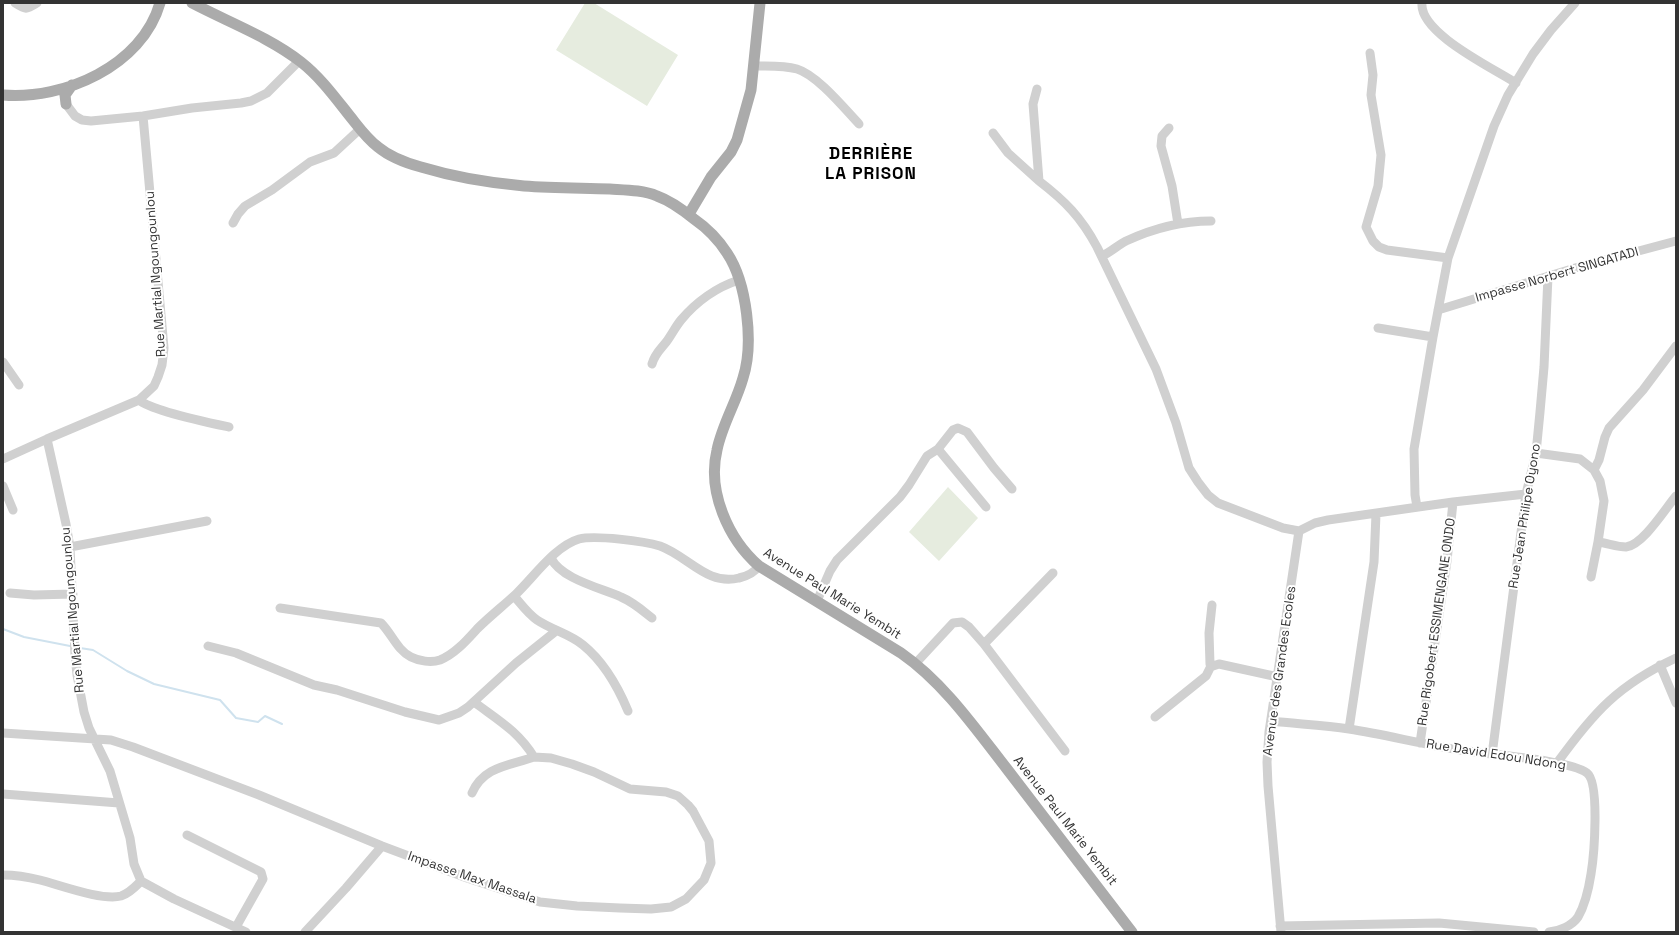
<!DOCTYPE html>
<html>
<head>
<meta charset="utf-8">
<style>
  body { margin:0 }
  #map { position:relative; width:1679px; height:935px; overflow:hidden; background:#fff; font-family:"Space Grotesk",sans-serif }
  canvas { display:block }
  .frame { position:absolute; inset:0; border:4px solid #333; pointer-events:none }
</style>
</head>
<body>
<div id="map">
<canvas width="1679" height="935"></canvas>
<div class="frame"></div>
</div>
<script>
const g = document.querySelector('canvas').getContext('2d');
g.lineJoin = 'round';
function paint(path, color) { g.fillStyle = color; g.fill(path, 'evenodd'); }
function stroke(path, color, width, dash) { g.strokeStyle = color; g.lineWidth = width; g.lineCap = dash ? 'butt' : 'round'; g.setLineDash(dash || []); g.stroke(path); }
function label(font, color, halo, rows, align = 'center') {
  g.font = font + ' "Space Grotesk",sans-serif'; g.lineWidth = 4; g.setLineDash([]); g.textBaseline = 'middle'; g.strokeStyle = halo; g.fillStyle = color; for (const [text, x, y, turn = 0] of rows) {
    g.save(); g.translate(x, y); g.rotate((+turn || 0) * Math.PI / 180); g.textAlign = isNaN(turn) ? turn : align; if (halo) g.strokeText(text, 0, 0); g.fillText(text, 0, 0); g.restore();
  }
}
paint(new Path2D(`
  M585,3h9l84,52 -31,51 -91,-56z
  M948,487l30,31 -39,43 -30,-29z`), '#e6ecdf');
stroke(new Path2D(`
  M3,629l21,8 46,9
  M80,648l13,2 34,21 27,13 66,16 16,18 22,4 7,-6 17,8`), '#cfe2ee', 2);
stroke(new Path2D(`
  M15,3c11,7 11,7 22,0
  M1422,3c-3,30 71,65 94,80
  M1370,53l3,22 -2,20 10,60 -3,31 -12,41 7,14 6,6 8,3 61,8
  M754,66c15,0 29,-1 43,3 20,6 47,39 62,55
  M1037,89l-4,15 6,77c26,20 42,36 58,66l59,122 20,54 13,45 9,14 10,13 10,8 65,25 16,3
  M66,104l9,12 7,4 9,1 52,-5 49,-8 49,-5 10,-2 16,-8 32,-32
  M143,116l21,232 -2,17 -4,12 -4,9 -15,14 -92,39 19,85 4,23 5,108 2,20 7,37 5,16 21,43 20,67 4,26 7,17 33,18 72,33
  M1169,128l-7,8 -1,10 11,40 6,38
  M993,133l15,20 31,28
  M233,223l5,-9 7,-8 27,-16 38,-28 24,-9 26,-24
  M1102,256c9,-4 16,-11 24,-15 26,-12 56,-20 85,-20
  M1438,310l137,-42 101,-27
  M1378,328l55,9
  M3,362l16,23
  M652,364c3,-11 9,-15 15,-23 5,-7 9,-15 14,-21 15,-18 36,-33 58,-40
  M139,400c13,11 71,23 90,27
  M938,449l48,58
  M1536,453l44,6 14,11 6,11 4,20 -6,41c9,1 19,5 28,5 17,-2 39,-38 50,-51
  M3,459l44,-20
  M1594,470l5,-10 6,-23 4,-9 34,-38 33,-44
  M3,486l10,24
  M1417,507l-2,-12 -1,-46 19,-112 15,-79 46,-132 14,-31 25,-41 18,-24 24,-27
  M1299,531l16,-8 13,-3 125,-18 73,-8
  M70,547l137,-26
  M551,558c10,21 50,30 70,39 12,5 21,13 31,21
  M1591,577l7,-35
  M10,593l24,2 39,-1
  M514,596c7,8 14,18 23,24 15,10 33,14 46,25 21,17 35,42 45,66
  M817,601l13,-30 7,-11 63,-63 9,-12 18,-29 11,-7 15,-19 5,-2 9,4 27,36 18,21
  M280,608l101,15c11,11 16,27 30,34 8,4 20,6 29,3 15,-6 27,-20 37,-31 12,-12 26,-23 39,-35 17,-16 39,-48 63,-55 16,-4 65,2 81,7 28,10 47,40 79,32 9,-2 15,-5 20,-12
  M984,644l69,-71
  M208,646l28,7 78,32 23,5 68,22 34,8 20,-7 9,-6 48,-44 40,-32
  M915,664l38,-41 9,-1 7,5 15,17 81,107
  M1210,664l-1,-31 3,-28
  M1660,665l16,38
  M1213,666l6,-2 59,13
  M474,702c24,18 44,29 60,55
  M1155,717l51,-41 4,-8
  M1271,721c26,3 52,4 78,8 40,6 79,17 119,22 25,4 102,9 119,22 13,10 7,83 4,101 -2,13 -6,31 -13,43 -6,9 -19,14 -29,15
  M1349,729l25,-167 2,-48
  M3,733l108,7 22,7 126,48 123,51 85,32 73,24 37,4 43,2 31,1 20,-2 15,-8 18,-19 7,-17 -2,-22 -16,-30 -5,-6 -10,-9 -12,-4 -36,-3 -36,-17 -22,-8 -21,-6 -17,-1c-25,9 -50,9 -62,36
  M1420,743l27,-182 6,-59
  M1492,755l34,-261 10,-41 4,-41 4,-45 4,-91
  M1557,763c37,-51 61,-78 119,-105
  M3,794l116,9
  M187,835l74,37 2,7 -27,48
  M3,875c13,0 25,2 37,5 20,5 62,21 81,16 9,-3 14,-9 20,-15
  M1280,926l159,-3 95,9
  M305,932l41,-44 36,-42
  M1281,932l-13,-146 -1,-24 2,-30 30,-201`), '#d0d0d0', 9);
stroke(new Path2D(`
  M192,3c36,19 77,34 109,59 19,15 33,34 48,53 9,11 17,23 29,32 12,10 28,16 43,20 33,10 69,16 103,19 29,2 58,2 86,3 16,1 33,1 47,7 14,5 26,14 37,23 13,9 24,20 33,34 20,30 27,91 16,125 -7,25 -21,47 -26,72 -10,41 11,89 42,116l142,87c43,30 74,75 106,116 42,54 83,109 125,163
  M3,95c61,5 139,-29 157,-92
  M66,104l-1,-9 7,-10
  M689,214l22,-37 20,-25 6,-12 14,-50 9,-87`), '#ababab', 11);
label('13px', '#333', '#fff', [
  ["Rue Martial Ngoungounlou",156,274,-94],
  ["Impasse Norbert SINGATADI",1557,275,-16],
  ["Rue Jean Philipe Oyono",1525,516,-81],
  ["Avenue Paul Marie Yembit",832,594,32],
  ["Rue Martial Ngoungounlou",73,610,-95],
  ["Rue Rigobert ESSIMENGANE ONDO",1437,622,-82],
  ["Avenue des Grandes Ecoles",1280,671,-82],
  ["Rue David Edou Ndong",1496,755,9],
  ["Avenue Paul Marie Yembit",1065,821,52],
  ["Impasse Max Massala",472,878,19]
]);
g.letterSpacing = '1px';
label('bold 17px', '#000', '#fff', [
  ["DERRIÈRE",871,154],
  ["LA PRISON",871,174]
]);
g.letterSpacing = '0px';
</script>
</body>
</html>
